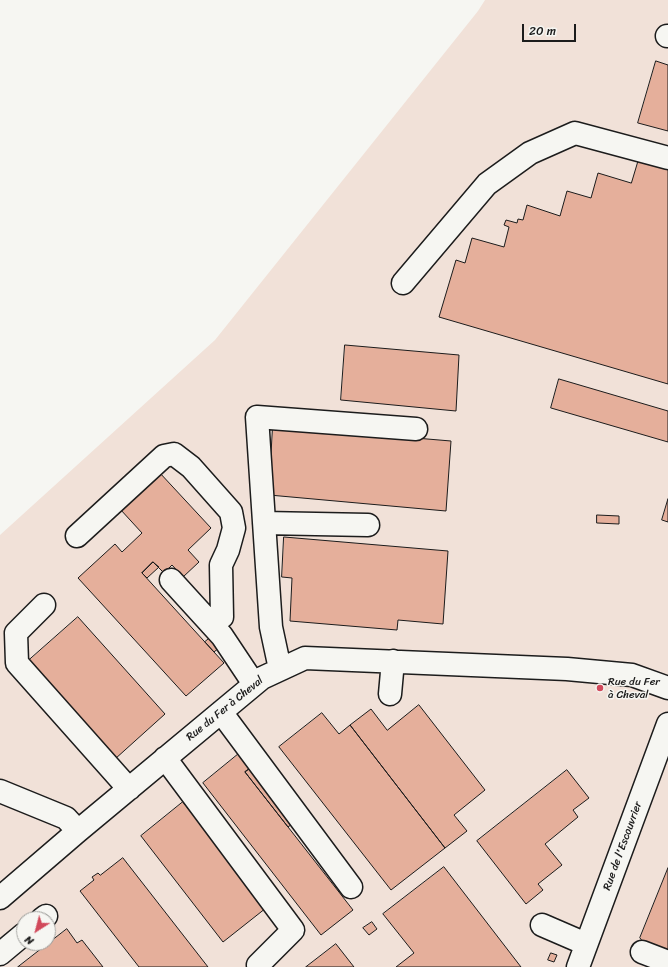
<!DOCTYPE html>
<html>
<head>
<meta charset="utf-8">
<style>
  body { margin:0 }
  #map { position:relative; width:668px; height:967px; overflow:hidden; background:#f6f6f2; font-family:Sriracha,sans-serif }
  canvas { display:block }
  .north { position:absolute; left:16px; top:911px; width:40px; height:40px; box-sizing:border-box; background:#f6f6f2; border:1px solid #9f9f9c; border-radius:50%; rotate:216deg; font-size:11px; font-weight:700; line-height:16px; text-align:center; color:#1c1c1c }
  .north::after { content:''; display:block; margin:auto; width:14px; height:18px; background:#d1495b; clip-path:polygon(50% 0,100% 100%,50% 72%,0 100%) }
  .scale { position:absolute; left:522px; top:24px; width:54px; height:18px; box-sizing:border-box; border:2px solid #1c1c1c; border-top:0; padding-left:5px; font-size:12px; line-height:14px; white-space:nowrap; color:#1c1c1c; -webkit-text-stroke:3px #f6f6f2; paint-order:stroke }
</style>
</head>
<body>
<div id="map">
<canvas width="668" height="967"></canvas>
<div class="north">N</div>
<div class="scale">20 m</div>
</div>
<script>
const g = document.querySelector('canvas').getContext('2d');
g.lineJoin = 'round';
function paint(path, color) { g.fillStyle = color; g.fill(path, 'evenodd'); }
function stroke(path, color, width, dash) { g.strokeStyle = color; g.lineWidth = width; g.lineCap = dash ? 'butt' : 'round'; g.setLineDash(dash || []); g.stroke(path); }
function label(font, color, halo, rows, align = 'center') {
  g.font = font + ' Sriracha,sans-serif'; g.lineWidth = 3; g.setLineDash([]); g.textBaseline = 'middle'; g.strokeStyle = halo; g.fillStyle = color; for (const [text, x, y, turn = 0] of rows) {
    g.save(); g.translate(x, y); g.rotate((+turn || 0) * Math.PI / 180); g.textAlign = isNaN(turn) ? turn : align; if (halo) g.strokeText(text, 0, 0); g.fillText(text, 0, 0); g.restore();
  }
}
paint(new Path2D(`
  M485,0h183v967h-668v-432l215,-195 263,-329zM24,919h24v24h-24z`), '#f1e1d8');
const building = new Path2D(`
  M656,61l12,4v66l-30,-8z
  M639,159l29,9v216l-229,-67 17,-57 9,3 7,-25 32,9 5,-20 -5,-2 2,-5 11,3 1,-4 5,1 4,-15 33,11 7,-25 24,7 7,-25 33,10z
  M345,345l114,10 -3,56 -115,-11z
  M559,379l109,32v31l-117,-34z
  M273,426l178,15 -5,70 -177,-16z
  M159,472l52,56 -23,22 11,12 -16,15 -11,-12 -8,8 -11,-11 -11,11 82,90 -38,33 -108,-118 37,-34 7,8 20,-19 -22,-24z
  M668,499v23l-6,-2z
  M597,515l22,1v8l-22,-1z
  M284,537l164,14 -5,73 -45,-4 -1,10 -107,-9 2,-43 -10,-1z
  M153,562l6,5 -12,11 -5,-5z
  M78,617l87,97 -50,45 -88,-97z
  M211,637l9,10 -6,5 -9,-10z
  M419,705l66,85 -31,25 13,16 -22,17 -95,-123 21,-16 16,21z
  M322,713l17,21 11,-9 95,123 -54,42 -112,-143z
  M241,752l11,15 -7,5 108,138 -32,25 -118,-152z
  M252,767l44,54 -8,6 -43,-55z
  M567,770l22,28 -16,12 5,7 -33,27 17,21 -24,19 5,6 -17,14 -49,-63z
  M183,802l83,106 -43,34 -82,-106z
  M123,858l85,109h-69l-59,-76 14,-11 -2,-3 6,-4 2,2z
  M444,867l77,100h-125l18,-14 -31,-39z
  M668,868v84l-25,-10 -3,-4z
  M372,922l5,7 -8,6 -6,-7z
  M67,929l10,14 5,-3 21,27h-85z
  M336,944l18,23h-48z
  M551,953l6,2 -3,7 -6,-2z`);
paint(building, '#e5af9b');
stroke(building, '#1c1c1c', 1);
const minor = new Path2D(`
  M667,36h1
  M403,283l84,-99 43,-31 45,-20 93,25
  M264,523l104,2
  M77,536l87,-80 10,-2 17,13 40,45 3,16 -6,22 -7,15 1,52 -11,7
  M171,580l51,56 32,48
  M44,605l-28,28 1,30 112,126
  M280,669l-9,-42 -14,-210 159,12
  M390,694l3,-33
  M221,712l130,175
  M165,758l128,172 -35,35
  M0,791l66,27 12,13
  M0,898l78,-67 184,-153 43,-20 262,11 65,6 36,13
  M42,919l4,-3
  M542,925l44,19
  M642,952l26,10
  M0,954l24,-20
  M578,967l90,-243`);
stroke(minor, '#1c1c1c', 25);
stroke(minor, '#f6f6f2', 22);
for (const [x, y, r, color] of [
  [600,688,4,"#d1495b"]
]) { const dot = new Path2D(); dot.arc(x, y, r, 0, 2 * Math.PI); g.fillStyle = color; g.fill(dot); stroke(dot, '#f6f6f2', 1.5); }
label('11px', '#1c1c1c', '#f6f6f2', [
  ["Rue du Fer",608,682],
  ["à Cheval",608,695]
], 'left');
label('11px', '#1c1c1c', '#f6f6f2', [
  ["Rue du Fer à Cheval",225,709,-39],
  ["Rue de l'Escouvrier",623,846,-70]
]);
</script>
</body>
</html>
